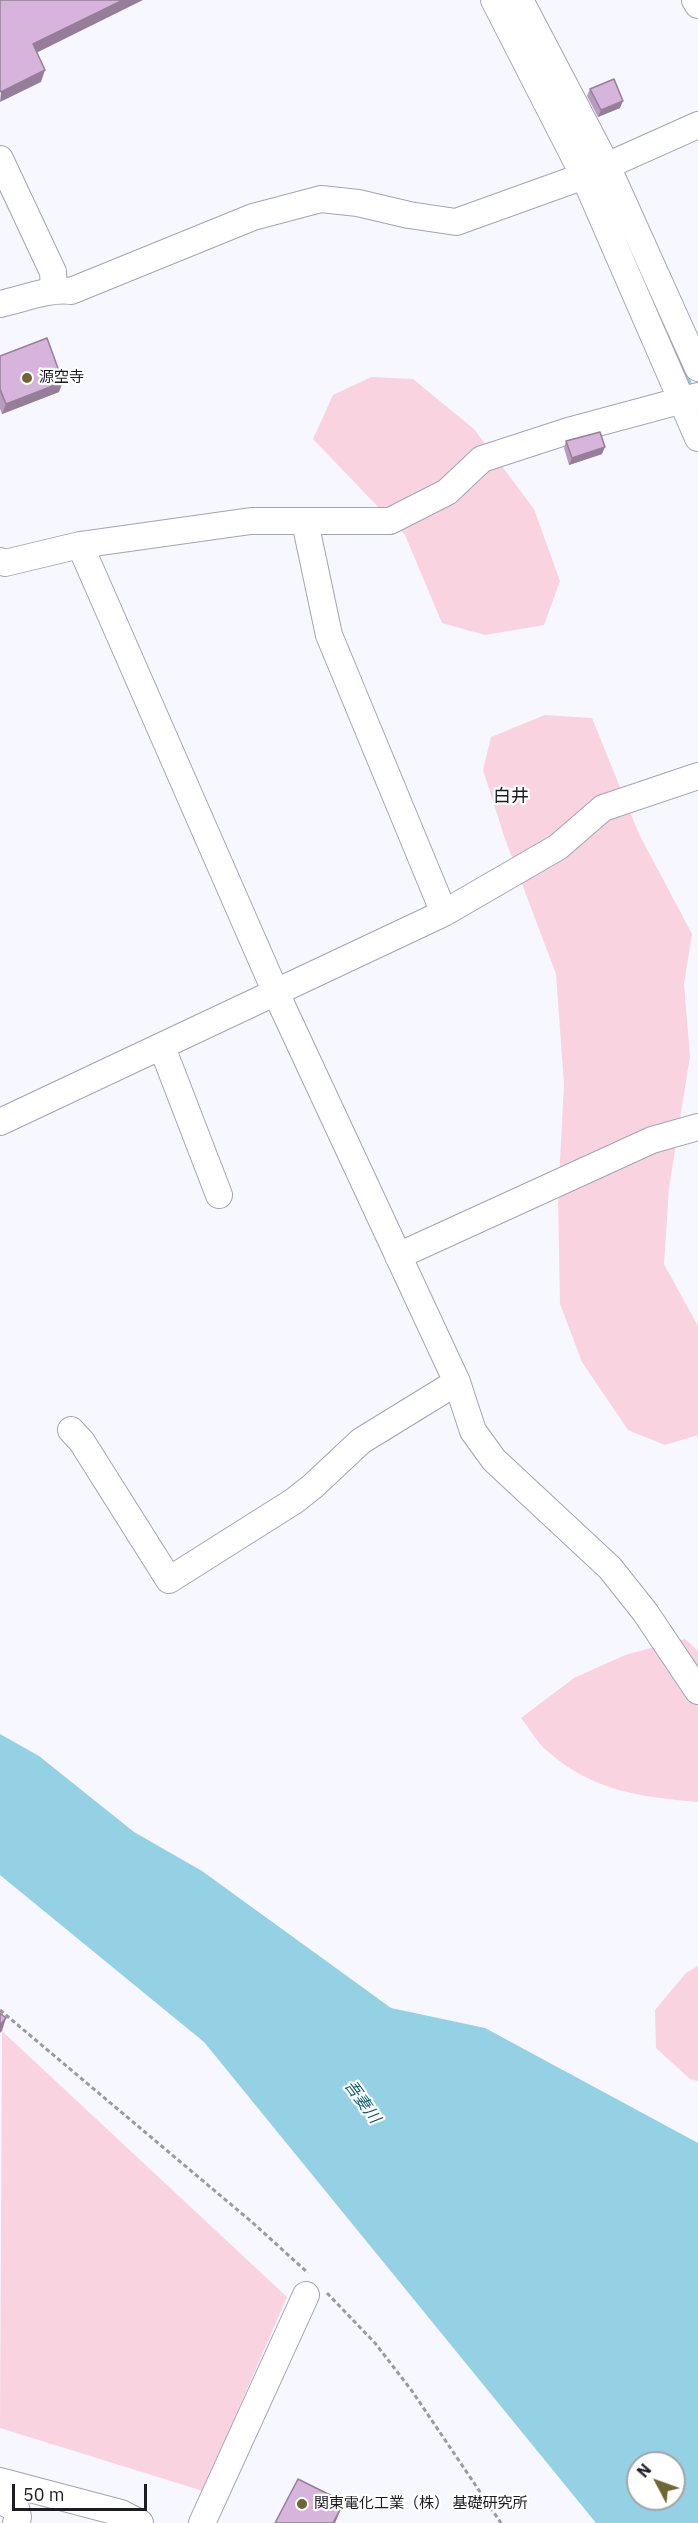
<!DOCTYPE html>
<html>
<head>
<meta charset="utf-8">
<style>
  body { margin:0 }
  #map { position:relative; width:698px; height:2523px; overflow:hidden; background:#f7f7ff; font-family:"IBM Plex Sans",sans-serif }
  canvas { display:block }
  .north { position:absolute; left:626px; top:2451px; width:60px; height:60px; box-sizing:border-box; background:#fff; border:2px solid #a4a4a7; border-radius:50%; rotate:311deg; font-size:16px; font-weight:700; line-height:24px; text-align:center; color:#1c1c23 }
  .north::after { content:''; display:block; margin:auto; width:21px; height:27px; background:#716633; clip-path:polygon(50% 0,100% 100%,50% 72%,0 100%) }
  .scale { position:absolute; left:12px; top:2484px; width:135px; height:27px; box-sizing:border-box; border:3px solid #1c1c23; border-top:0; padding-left:8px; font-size:18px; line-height:21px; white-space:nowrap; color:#1c1c23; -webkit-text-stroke:4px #fff; paint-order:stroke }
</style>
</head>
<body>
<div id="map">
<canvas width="698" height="2523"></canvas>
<div class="north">N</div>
<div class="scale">50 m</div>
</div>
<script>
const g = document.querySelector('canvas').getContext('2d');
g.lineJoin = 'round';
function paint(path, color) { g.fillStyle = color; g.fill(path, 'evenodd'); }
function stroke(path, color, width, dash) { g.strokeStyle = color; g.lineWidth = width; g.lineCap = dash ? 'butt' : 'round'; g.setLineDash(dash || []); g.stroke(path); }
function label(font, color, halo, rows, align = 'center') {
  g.font = font + ' "IBM Plex Sans","Noto Sans JP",sans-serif'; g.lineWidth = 4.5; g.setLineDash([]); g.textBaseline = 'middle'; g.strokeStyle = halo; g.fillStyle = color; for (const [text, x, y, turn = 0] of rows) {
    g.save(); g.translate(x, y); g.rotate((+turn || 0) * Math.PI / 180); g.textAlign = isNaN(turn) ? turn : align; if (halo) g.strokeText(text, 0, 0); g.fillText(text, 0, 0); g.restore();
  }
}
paint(new Path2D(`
  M371,377l42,2 61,50 60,80 26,72 -16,44 -59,10 -43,-12 -37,-88 -92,-96 20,-44z
  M545,715l47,3 47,116 53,100 -8,50 6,72 -21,132 -5,76 34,62v109l-33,10 -37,-15 -46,-68 -22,-58 -2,-105 6,-115 -8,-110 -51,-135 -22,-69 8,-33z
  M685,1639l13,12v151c-58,-5 -105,-11 -151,-51 -10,-9 -18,-23 -26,-33l53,-40 51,-23z
  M698,1966v115l-8,-2 -34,-31 -1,-38 31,-37z
  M2,2031l285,266 -84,194 -203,-63z`), '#fad3e0');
paint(new Path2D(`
  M0,1734l39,22 95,76 68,39 189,137 94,20 213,115v380h-102l-392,-481 -204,-167zM638,2463h36v36h-36z`), '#94d1e5');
stroke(new Path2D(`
  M636,261l56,129`), '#94d1e5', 5);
const minor = new Path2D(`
  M494,0l90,176 114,262
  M520,0l87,166 91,202
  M695,0l3,5
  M0,159l53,113 1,17
  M0,304c23,-5 49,-16 71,-13l182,-74 68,-18 37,4 51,12 47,7 128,-46 114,-51
  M305,522l24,113 115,278
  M80,545l196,448 181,389 16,49 21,29 116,108 35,44 53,79
  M0,561l5,2 75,-18 171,-24h139l57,-29 35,-33 86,-28 130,-35
  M162,1047l57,148
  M0,1122l444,-209 114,-66 45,-39 95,-32
  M398,1256l254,-116 46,-13
  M71,1430l11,12 87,138 125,-79 19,-15 48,-45 96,-59
  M0,2481l121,32 19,10
  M0,2501l16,7 2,9 -2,6
  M202,2523l104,-228`);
stroke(minor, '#a4a3b6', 28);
stroke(new Path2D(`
  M0,2010l253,213 55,50
  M327,2293l48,50 37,48 89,132`), '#9a9aa1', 3, [4.5, 3]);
stroke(minor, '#fff', 26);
paint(new Path2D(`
  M590,89l30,19 -22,9 -11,-21z
  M0,356l59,36 -57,22 -2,-5z
  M566,441l36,13 -33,11 -5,-17z`), '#b99bbd');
paint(new Path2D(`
  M123,0h20l-115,57 5,-13z
  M45,70l-4,12 -41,20 1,-10z
  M623,101l-3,7 -22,9 3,-7z
  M63,382l-4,10 -57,22 4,-10z
  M605,447l-3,7 -33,11 3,-7z
  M6,2018l-4,13 -2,2v-8z
  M344,2502l-9,21h-2z`), '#967e9a');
const building = new Path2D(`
  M0,0h123l-90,44 12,26 -44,22 -1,-2z
  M614,79l9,22 -22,9 -11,-21z
  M47,338l16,44 -57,22 -6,-15v-33z
  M600,432l5,15 -33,11 -6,-17z
  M0,2013l6,5 -6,7z
  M298,2479l46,23 -11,21h-58z`);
paint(building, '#d7b4dc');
stroke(building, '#967e9a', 1.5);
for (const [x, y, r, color] of [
  [27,378,6,"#716633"],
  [302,2504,6,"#716633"]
]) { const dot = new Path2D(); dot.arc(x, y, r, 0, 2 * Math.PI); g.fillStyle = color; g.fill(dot); stroke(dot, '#fff', 2); }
label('15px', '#1c1c23', '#fff', [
  ["源空寺",39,378],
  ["関東電化工業（株） 基礎研究所",314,2504]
], 'left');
label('italic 16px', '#0b5e73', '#fff', [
  ["吾妻川",362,2102,54]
]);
label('18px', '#1c1c23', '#fff', [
  ["白井",511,797]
]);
</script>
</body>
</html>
